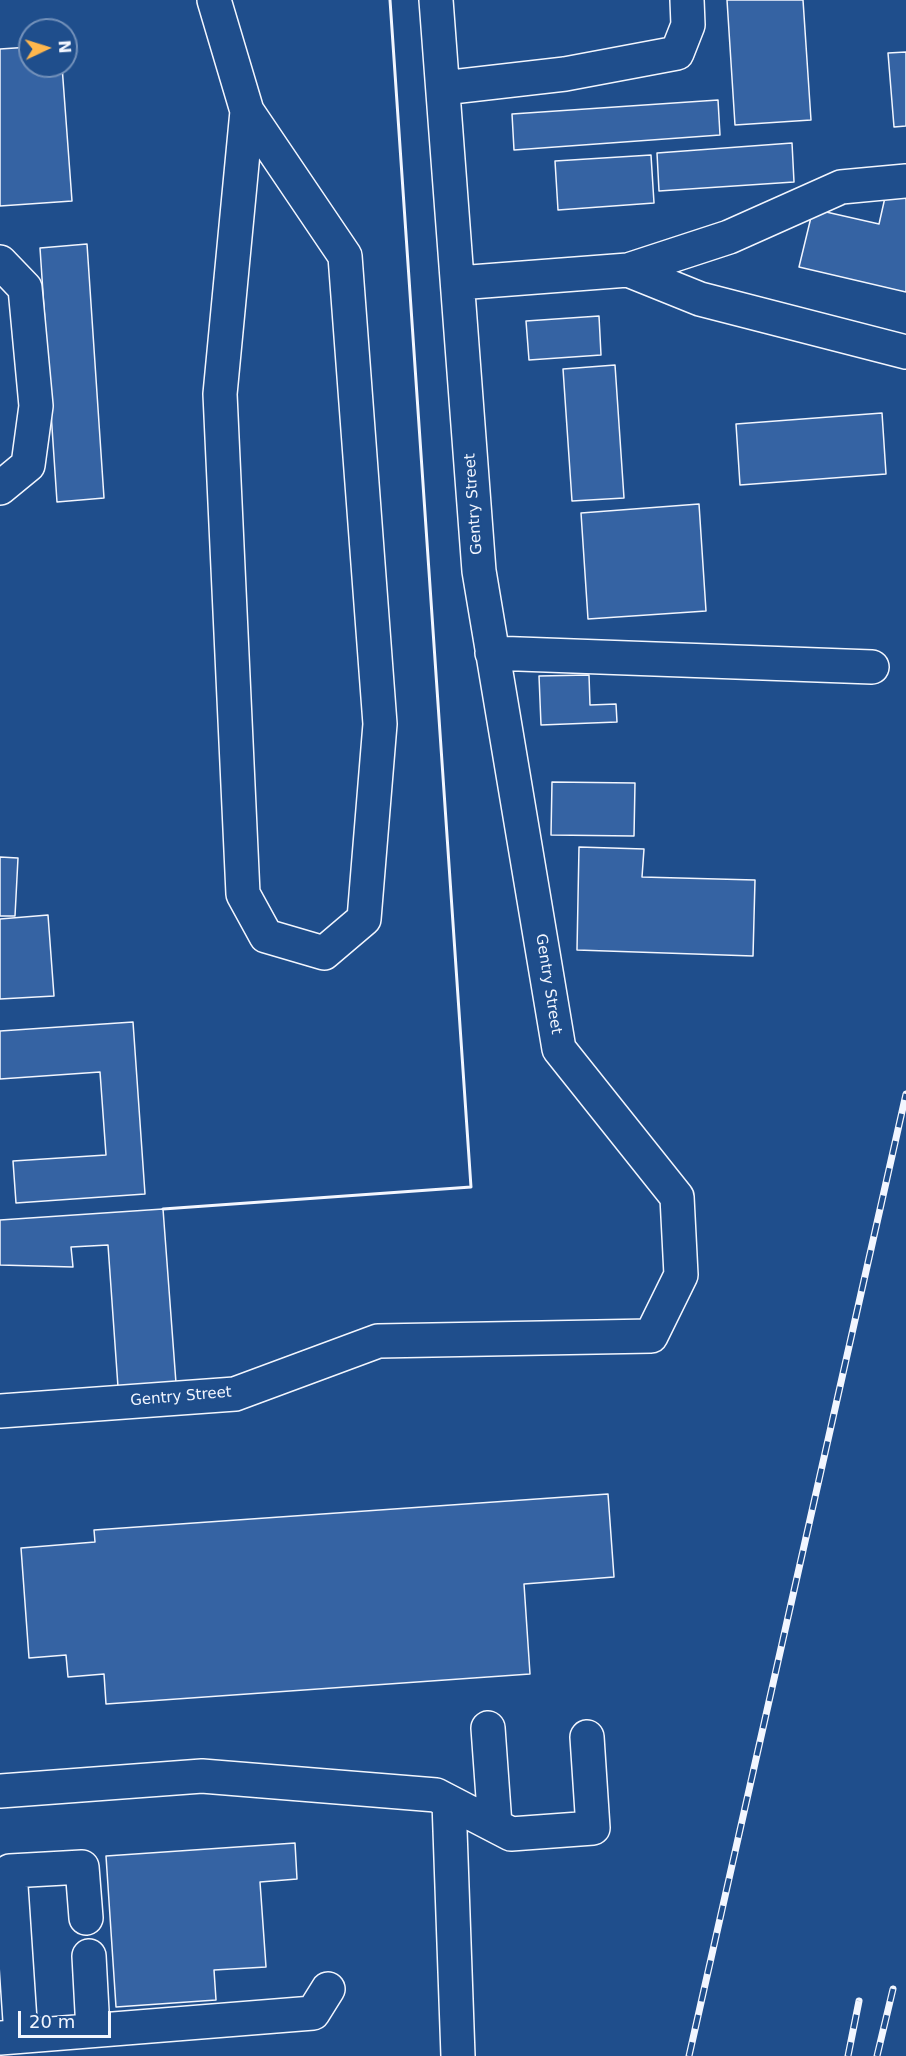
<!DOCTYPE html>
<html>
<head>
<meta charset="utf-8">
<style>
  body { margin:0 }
  #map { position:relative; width:906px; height:2056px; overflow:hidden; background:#1f4e8c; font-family:"DejaVu Sans",sans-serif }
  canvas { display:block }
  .north { position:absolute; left:18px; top:18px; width:60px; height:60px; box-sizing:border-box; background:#1f4e8c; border:2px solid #7391ba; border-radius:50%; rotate:86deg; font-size:16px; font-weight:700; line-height:24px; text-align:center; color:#f2f6ff }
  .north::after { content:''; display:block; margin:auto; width:21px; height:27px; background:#ffb74d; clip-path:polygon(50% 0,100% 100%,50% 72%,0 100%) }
  .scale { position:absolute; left:18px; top:2011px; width:93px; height:27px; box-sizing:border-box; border:3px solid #f2f6ff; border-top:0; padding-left:8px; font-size:18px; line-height:21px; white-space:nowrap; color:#f2f6ff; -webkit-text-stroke:4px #1f4e8c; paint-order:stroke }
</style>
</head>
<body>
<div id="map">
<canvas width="906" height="2056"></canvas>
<div class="north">N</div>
<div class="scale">20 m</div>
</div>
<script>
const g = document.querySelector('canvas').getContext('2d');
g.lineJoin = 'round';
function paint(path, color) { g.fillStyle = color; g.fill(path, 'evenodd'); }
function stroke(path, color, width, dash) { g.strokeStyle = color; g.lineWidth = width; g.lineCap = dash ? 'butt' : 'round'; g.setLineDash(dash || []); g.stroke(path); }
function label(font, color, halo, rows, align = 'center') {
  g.font = font + ' "DejaVu Sans",sans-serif'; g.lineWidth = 4.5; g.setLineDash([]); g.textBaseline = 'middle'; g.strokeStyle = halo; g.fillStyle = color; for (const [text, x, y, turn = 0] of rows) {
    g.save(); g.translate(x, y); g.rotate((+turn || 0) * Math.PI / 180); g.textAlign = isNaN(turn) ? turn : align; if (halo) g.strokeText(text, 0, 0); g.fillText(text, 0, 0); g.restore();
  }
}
const building = new Path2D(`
  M727,0h76l8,120 -76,5z
  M30,47v19h32l10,135 -72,5v-157z
  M906,52v74l-12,1 -6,-74z
  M718,100l2,35 -206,15 -2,-36z
  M792,143l2,39 -135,9 -2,-38z
  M651,155l3,48 -96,7 -3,-49z
  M886,193l20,5v94l-107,-25 14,-58 66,15z
  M87,244l17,254 -47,4 -17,-254z
  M599,316l2,39 -72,5 -3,-39z
  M615,365l9,133 -52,3 -9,-132z
  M882,413l4,61 -146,11 -4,-61z
  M699,504l7,107 -118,8 -7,-106z
  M589,675l1,30 26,-1 1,18 -76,3 -2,-49z
  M552,782l83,1 -1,53 -83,-1z
  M579,847l65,2 -2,28 113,3 -2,76 -176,-6z
  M0,857l18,1 -3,58h-15z
  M48,915l6,81 -54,3v-80z
  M133,1022l12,172 -129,9 -3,-42 93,-6 -6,-83 -100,7v-48z
  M163,1209l13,174 -58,4 -10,-142 -37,2 2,20 -73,-2v-45z
  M608,1494l6,83 -90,7 6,90 -424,30 -2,-30 -36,3 -2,-22 -37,3 -8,-110 74,-6 -1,-12z
  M295,1843l2,36 -37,3 6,85 -52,3 2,30 -100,7 -10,-151z`);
paint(building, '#3563a3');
stroke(building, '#f2f6ff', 1.5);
const minor = new Path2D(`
  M214,0l33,111 98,145 35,468 -16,195 -40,34 -58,-17 -23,-42 -23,-500 27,-283
  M443,88l122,-14 112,-21 11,-28 -1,-25
  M0,262l25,26 11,118 -8,59 -28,23
  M628,270l72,29 206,53
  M458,283l170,-13 101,-33 112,-50 65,-6
  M492,653l380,14
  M0,1411l235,-17 143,-53 273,-5 30,-61 -4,-78 -118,-148 -80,-478 -43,-571
  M488,1728l7,97
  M0,1791l202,-15 234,19 75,39 82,-6 -6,-91
  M449,1802l9,254
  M89,1956l4,74
  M21,2036l-11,-165 72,-4 4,51
  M0,2038l313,-25 15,-24`);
stroke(minor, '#f2f6ff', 36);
stroke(minor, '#1f4e8c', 33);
const rail = new Path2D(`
  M689,2056l217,-962
  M848,2056l11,-55
  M877,2056l16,-67`);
stroke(rail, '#f2f6ff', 7);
stroke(rail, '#1f4e8c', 4.5, [14]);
stroke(new Path2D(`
  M163,1209l308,-22 -81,-1187`), '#f2f6ff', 3);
label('15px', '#f2f6ff', '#1f4e8c', [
  ["Gentry Street",474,504,-94],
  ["Gentry Street",548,984,81],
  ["Gentry Street",181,1397,-5]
]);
</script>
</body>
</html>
